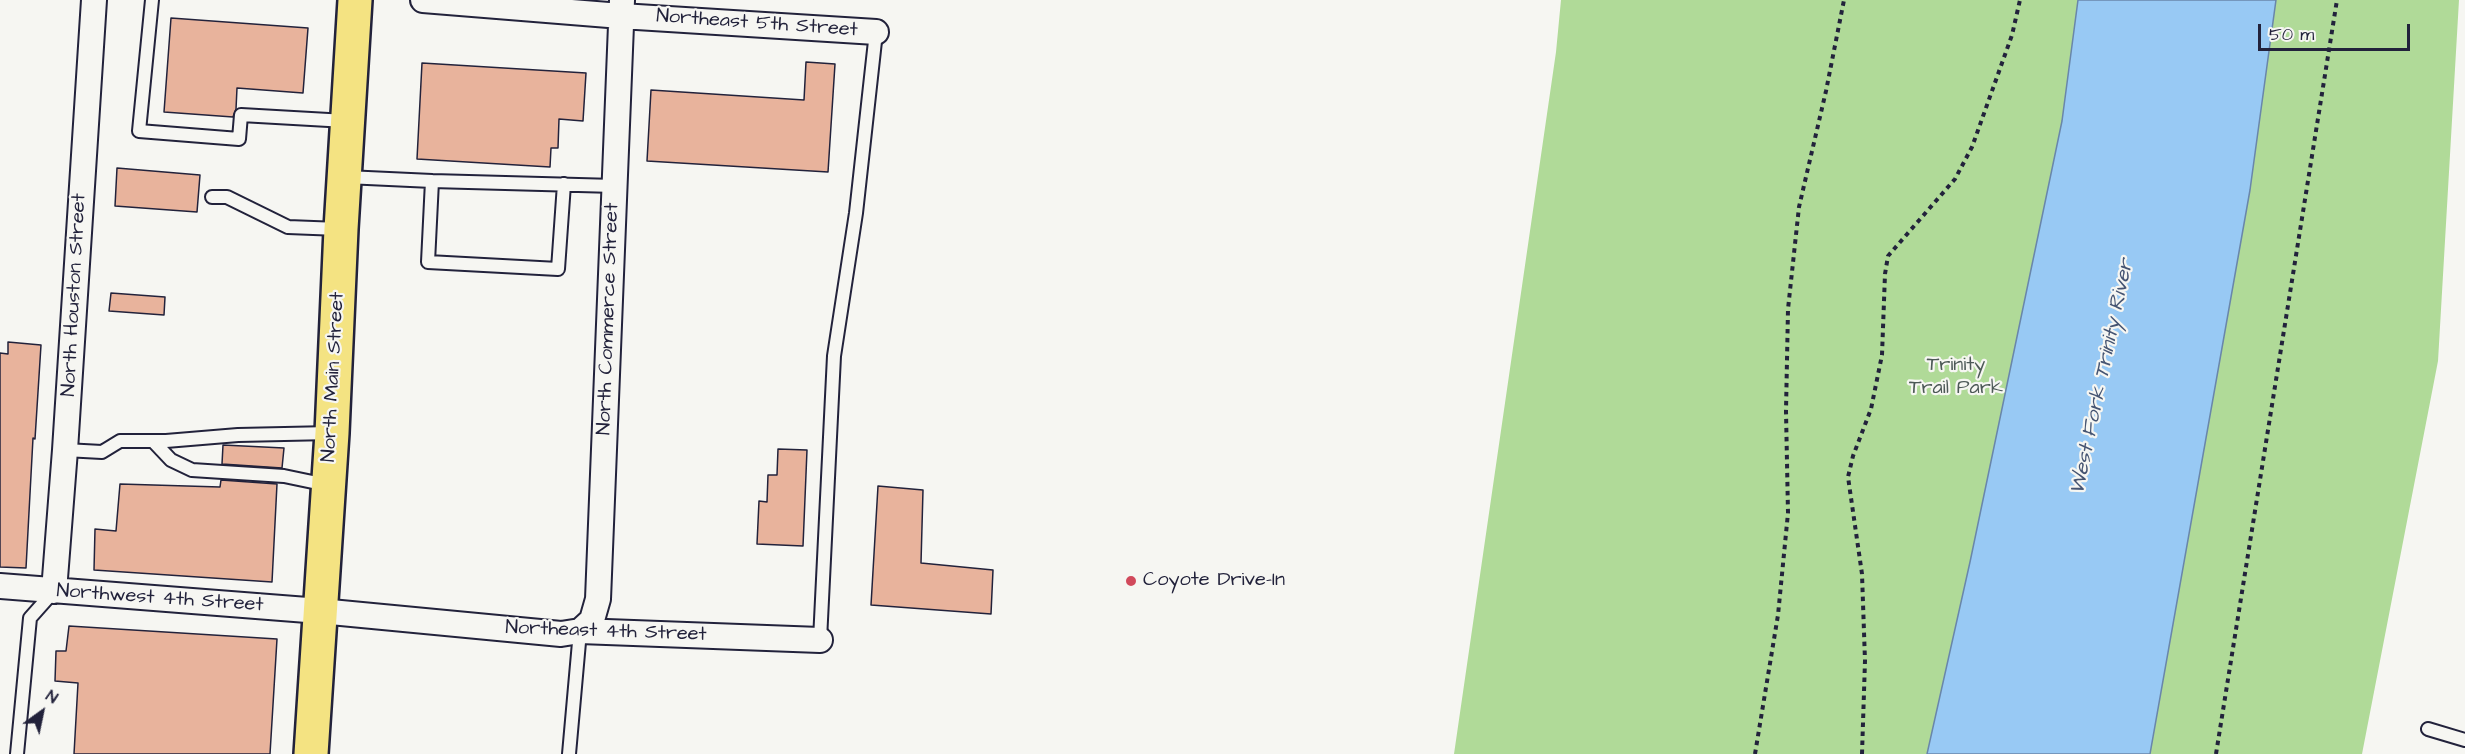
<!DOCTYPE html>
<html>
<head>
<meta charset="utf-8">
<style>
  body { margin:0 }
  #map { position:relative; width:2465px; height:754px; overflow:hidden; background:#f6f6f2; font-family:"Architects Daughter",sans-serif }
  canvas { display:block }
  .north { position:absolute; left:12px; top:682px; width:60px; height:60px; -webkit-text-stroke:4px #f6f6f2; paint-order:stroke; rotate:33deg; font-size:16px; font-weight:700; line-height:24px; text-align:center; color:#22223b }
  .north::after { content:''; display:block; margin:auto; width:21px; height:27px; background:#22223b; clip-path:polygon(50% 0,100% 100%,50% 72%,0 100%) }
  .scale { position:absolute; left:2258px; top:24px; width:152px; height:27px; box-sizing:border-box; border:3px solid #22223b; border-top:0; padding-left:8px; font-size:18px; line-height:21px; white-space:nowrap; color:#22223b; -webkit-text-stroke:4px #f6f6f2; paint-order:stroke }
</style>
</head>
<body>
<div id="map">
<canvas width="2465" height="754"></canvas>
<div class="north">N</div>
<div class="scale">50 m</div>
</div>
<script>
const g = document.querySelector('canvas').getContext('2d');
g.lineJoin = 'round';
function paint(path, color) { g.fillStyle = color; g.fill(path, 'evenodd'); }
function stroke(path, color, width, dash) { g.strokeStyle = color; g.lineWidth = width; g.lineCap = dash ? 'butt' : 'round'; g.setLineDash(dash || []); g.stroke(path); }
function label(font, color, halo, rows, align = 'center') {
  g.font = font + ' "Architects Daughter",sans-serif'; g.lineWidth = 4.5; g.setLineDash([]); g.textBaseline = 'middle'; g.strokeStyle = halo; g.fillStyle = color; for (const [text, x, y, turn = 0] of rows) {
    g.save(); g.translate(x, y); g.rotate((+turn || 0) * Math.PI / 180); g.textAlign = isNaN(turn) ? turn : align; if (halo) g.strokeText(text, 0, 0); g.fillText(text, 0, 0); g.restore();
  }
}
paint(new Path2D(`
  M1561,0h898l-21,361 -76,393h-908l102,-702z`), '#b0da98');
const water = new Path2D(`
  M2078,0h198l-26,190 -100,564h-223l43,-192 92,-441z`);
paint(water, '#98c9f4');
stroke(water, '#6986aa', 1.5);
const building = new Path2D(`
  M171,18l137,10 -5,65 -66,-5 -1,21 -3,8 -69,-5z
  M806,62l29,2 -7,108 -181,-11 4,-71 153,10z
  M422,63l164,10 -3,48 -24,-2 -1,29h-7l-1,19 -133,-8z
  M117,168l83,7 -3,37 -82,-6z
  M111,293l54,4 -1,18 -55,-4z
  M8,342l33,3 -6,94 -2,-1 -7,130 -26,-1v-214l8,1z
  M223,445l61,3 -2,20 -60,-4z
  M778,449l29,1 -4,96 -46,-2 2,-43 8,1 1,-27h9z
  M221,480l56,4 -5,98 -178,-12 1,-41 21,2 4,-47 100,3z
  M878,486l45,4 -2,73 72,7 -2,44 -120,-9z
  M69,626l208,13 -7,115h-196l4,-71 -23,-2 1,-30h10z`);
paint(building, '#e8b39c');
stroke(building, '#22223b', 1.5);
const service = new Path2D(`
  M152,0l-13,131 100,8 2,-24 105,6
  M346,177l86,4
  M564,184l-6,85 -130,-7 4,-81 183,5
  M212,197h15l61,30 51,2
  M153,441l18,19 21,10 92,6 43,9
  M65,450l37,2 18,-11h46l72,-6 93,-2
  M820,640l14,-284 22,-143 20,-181
  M2428,729l37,11
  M17,754l13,-136 24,-27
  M569,754l11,-123`);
const minor = new Path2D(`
  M423,0l198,16 255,16
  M0,586l320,25 241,23 19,-3 240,9
  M54,591l11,-141 29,-450
  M580,631l12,-11 6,-21 24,-599`);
const primary = new Path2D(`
  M311,754l21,-321 9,-204 14,-229`);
stroke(service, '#22223b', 16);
stroke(minor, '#22223b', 28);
stroke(primary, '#22223b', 38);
stroke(new Path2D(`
  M1755,754l23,-139 10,-102 -2,-102 2,-102 11,-102 27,-116 18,-91
  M1862,754l3,-93 -3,-87 -14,-97 5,-21 18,-47 11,-54 3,-81 3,-18 67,-77 17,-32 40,-112 8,-35
  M2216,754l121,-754`), '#22223b', 4, [4.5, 4.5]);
stroke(service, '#f6f6f2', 12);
stroke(minor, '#f6f6f2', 24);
stroke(primary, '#f4e382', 33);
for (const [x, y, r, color] of [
  [1131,581,6,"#d1495b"]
]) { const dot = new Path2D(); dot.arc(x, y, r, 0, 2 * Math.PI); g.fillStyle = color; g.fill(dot); stroke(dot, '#f6f6f2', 2); }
label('20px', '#22223b', '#f6f6f2', [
  ["Northeast 5th Street",757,24,4],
  ["North Houston Street",75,295,-87],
  ["North Commerce Street",609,319,-88],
  ["North Main Street",334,377,-87],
  ["Northwest 4th Street",160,599,4],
  ["Northeast 4th Street",606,632,2]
]);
label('20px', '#4d5957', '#f6f6f2', [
  ["Trinity",1956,366],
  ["Trail Park",1956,389]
]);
label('20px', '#22223b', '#f6f6f2', [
  ["Coyote Drive-In",1143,581]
], 'left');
label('italic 21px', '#455472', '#f6f6f2', [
  ["West Fork Trinity River",2103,377,-78]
]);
</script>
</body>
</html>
